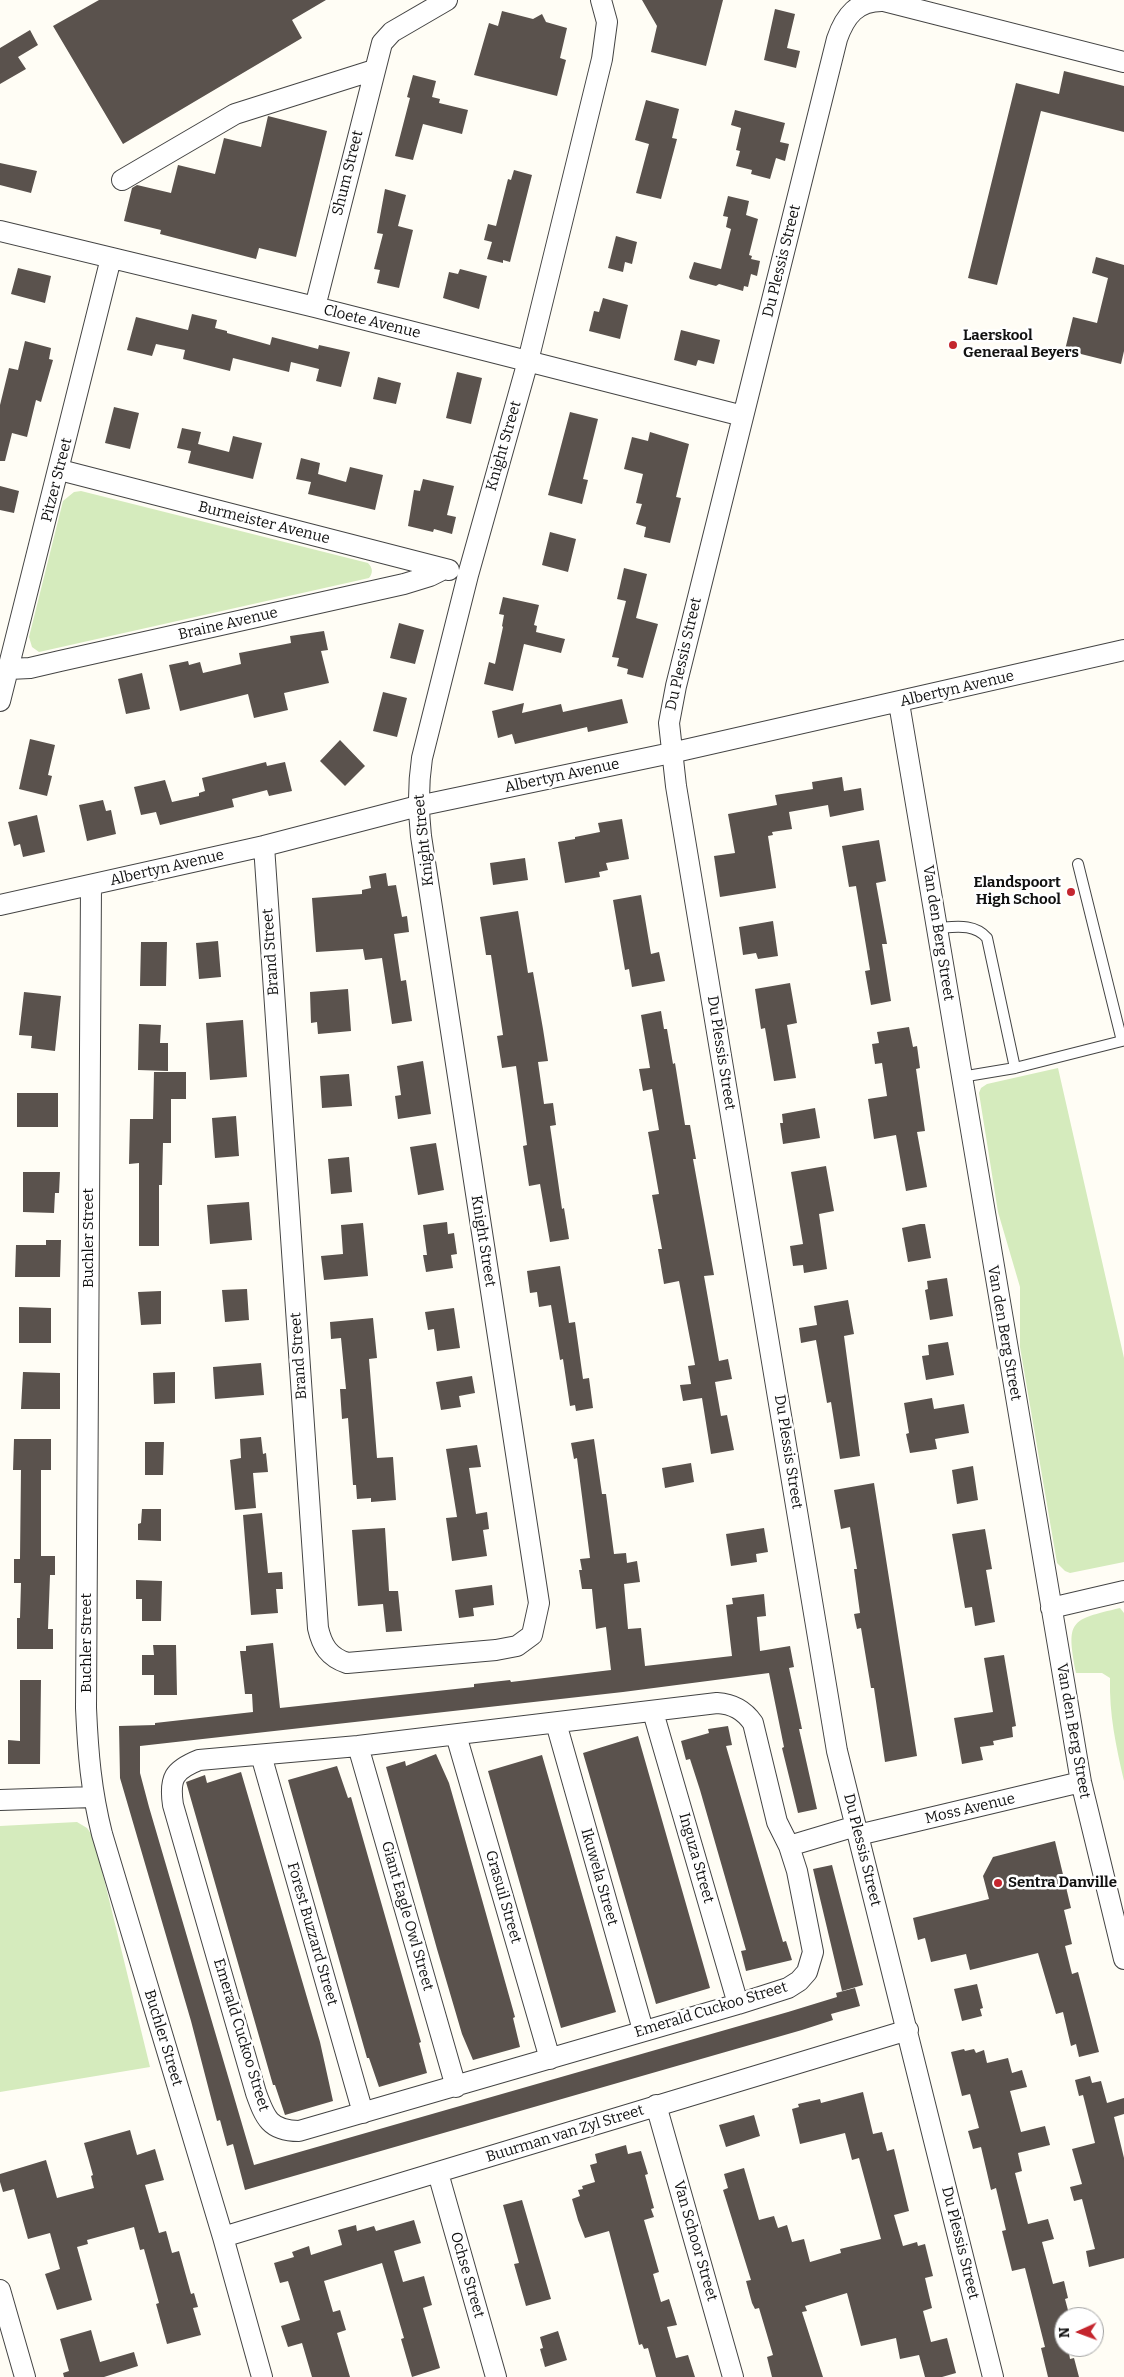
<!DOCTYPE html>
<html>
<head>
<meta charset="utf-8">
<style>
  body { margin:0 }
  #map { position:relative; width:1124px; height:2377px; overflow:hidden; background:#fffdf5; font-family:Bitter,serif }
  canvas { display:block }
  .north { position:absolute; left:1054px; top:2307px; width:50px; height:50px; box-sizing:border-box; background:#fff; border:1px solid #a0a0a0; border-radius:50%; rotate:268deg; font-size:14px; font-weight:700; line-height:20px; text-align:center; color:#111 }
  .north::after { content:''; display:block; margin:auto; width:18px; height:22px; background:#c4262e; clip-path:polygon(50% 0,100% 100%,50% 72%,0 100%) }
</style>
</head>
<body>
<div id="map">
<canvas width="1124" height="2377"></canvas>
<div class="north">N</div>
</div>
<script>
const g = document.querySelector('canvas').getContext('2d');
g.lineJoin = 'round';
function paint(path, color) { g.fillStyle = color; g.fill(path, 'evenodd'); }
function stroke(path, color, width, dash) { g.strokeStyle = color; g.lineWidth = width; g.lineCap = dash ? 'butt' : 'round'; g.setLineDash(dash || []); g.stroke(path); }
function label(font, color, halo, rows, align = 'center') {
  g.font = font + ' Bitter,serif'; g.lineWidth = 5; g.setLineDash([]); g.textBaseline = 'middle'; g.strokeStyle = halo; g.fillStyle = color; for (const [text, x, y, turn = 0] of rows) {
    g.save(); g.translate(x, y); g.rotate((+turn || 0) * Math.PI / 180); g.textAlign = isNaN(turn) ? turn : align; if (halo) g.strokeText(text, 0, 0); g.fillText(text, 0, 0); g.restore();
  }
}
paint(new Path2D(`
  M81,491l287,72c5,5 5,10 1,15l-330,74 -7,-5 -3,-10 34,-136 11,-9z
  M1058,1068l66,290v204l-54,11 -5,-2 -8,-8 -37,-216v-60l-22,-75 -19,-119 2,-5 6,-4z
  M1120,1608l4,5v168c-8,-35 -15,-67 -14,-103l-8,-5h-26c-10,-53 -6,-53 44,-65z
  M77,1822l10,6 7,10 56,229 -150,25v-266z`), '#d5ebbd');
paint(new Path2D(`
  M99,0h227l-34,20 10,18 -179,106 -70,-118z
  M642,0h81l-17,66 -55,-14 6,-26z
  M775,9l20,5 -8,34 13,3 -4,17 -32,-8z
  M502,11l31,8 9,-5 4,8 21,6 -7,30 6,2 -9,36 -83,-21 15,-52 9,3z
  M30,30l8,15 -20,12 8,12 -26,15v-36z
  M1064,71l60,15v46l-83,-21 -44,174 -29,-7 48,-195 43,11z
  M413,75l23,6 -4,16 8,2 -1,4 29,7 -6,24 -39,-10 -10,36 -18,-4 15,-58 -3,-1z
  M646,100l33,9 -7,29 5,1 -16,60 -25,-6 13,-49 -14,-4z
  M735,110l50,13 -5,19 9,2 -4,17 -9,-3 -6,21 -19,-5 1,-4 -16,-4 4,-15 -4,-1 5,-22 -10,-3z
  M268,116l59,15 -31,126 -37,-9 -3,11 -96,-25 1,-4 -37,-9 8,-33 5,-3 34,8 7,-28 37,9 9,-36 37,9z
  M0,163l37,8 -6,22 -31,-8z
  M514,170l18,5 -22,87 -7,-2v3l-16,-4 5,-17 -8,-2 4,-16 8,2 12,-47 3,1z
  M385,189l21,6 -8,31 15,4 -14,58 -22,-5 3,-13 -6,-1 9,-35 -6,-1z
  M728,196l21,5 -3,14 12,4 -9,36 3,1 -1,3 9,2 -3,15 -6,-2 -3,13 -4,-1 -1,5 -24,-7 -3,2 -26,-7 -1,-2 5,-15 27,7 10,-40 -5,-2 2,-10 -5,-1z
  M616,236l21,6 -5,22 -7,-2 -2,10 -15,-4z
  M1096,257l28,8v86l-3,13 -56,-14 8,-33 24,6 11,-45 -16,-5z
  M18,268l33,8 -6,27 -34,-9z
  M460,269l27,7 -8,33 -36,-11 6,-26 9,2z
  M603,298l25,7 -8,34 -31,-8 5,-20 5,1z
  M192,314l25,6 -2,8 12,3v2l43,12 2,-8 46,12 1,-4 31,7 -9,35 -25,-6 3,-12 -28,-7 -2,10 -56,-14 -3,13 -47,-12 2,-9 -29,-6 -4,12 -25,-6 9,-33 52,13z
  M681,330l39,10 -6,24 -16,-4 -2,6 -22,-6z
  M25,341l26,7 -2,11 4,1 -12,42 -5,-2 -9,37 -15,-4 -7,28h-5v-56l9,-37 9,2z
  M457,372l25,6 -11,46 -25,-6z
  M378,377l23,6 -5,21 -23,-5z
  M114,407l25,6 -9,36 -25,-6z
  M570,412l28,7 -15,60 5,1 -6,24 -34,-9z
  M182,428l19,4 -3,12 31,8 4,-16 29,7 -9,36 -65,-16 3,-12 -14,-3z
  M650,432l39,12 -13,53 5,1 -11,45 -26,-6 2,-10 -10,-3 6,-20 -6,-1 7,-29 -19,-5 8,-32 16,4z
  M301,458l19,5 -2,11 28,8 4,-15 33,8 -8,35 -67,-16 3,-12 -15,-3z
  M423,479l31,7 -7,29 9,2 -4,17 -18,-5 -1,3 -25,-6 6,-36 6,1z
  M0,486l19,5 -5,22 -14,-3z
  M550,532l26,7 -8,33 -26,-7z
  M624,568l23,6 -11,44 22,6 -15,54 -16,-4 1,-5 -11,-3 2,-8 -7,-1 14,-56 -9,-2z
  M503,597l36,8 -5,20 3,1 -1,6 29,7 -4,14 -37,-9 -11,47 -29,-7 5,-22 6,2 8,-37 -1,-1 2,-11 -5,-1z
  M399,623l25,7 -9,34 -25,-6z
  M324,631l4,19 -7,1 8,32 -45,10 4,17 -34,8 -6,-24 -68,17 -11,-46 19,-4 1,4 11,-3 3,11 38,-9 -2,-11 52,-10 -1,-7z
  M142,673l8,36 -24,5 -8,-35z
  M383,692l24,6 -10,39 -24,-6z
  M622,699l6,24 -40,9 -1,-5 -72,17 -3,-10 -14,4 -6,-27 32,-8 -2,10 39,-9 2,8z
  M30,739l25,6 -7,30 4,1 -5,20 -28,-7z
  M340,740l25,26 -20,20 -25,-25z
  M266,762l1,4 18,-4 7,29 -23,5 -2,-6 -35,9 2,8 -74,18 -4,-13 -15,3 -7,-28 31,-7 7,22 27,-6v-3l6,-2 -3,-13z
  M842,777l2,14 17,-3 3,22 -34,7 -2,-12 -39,7 3,17 -20,3 1,3 -5,1 8,52 -56,9 -6,-41 21,-3 -7,-39 49,-9 -2,-10 38,-6 -1,-7z
  M103,800l3,11 5,-1 5,24 -29,7 -8,-36z
  M37,815l8,37 -22,5 -3,-13 -6,2 -6,-24z
  M622,819l7,40 -23,4 2,7 -9,2 1,5 -35,6 -7,-41 17,-3v-2l25,-5 -2,-9z
  M879,840l7,41 -10,2 11,61h-5l9,57 -20,4 -6,-34 5,-1 -14,-84 -7,1 -7,-41z
  M525,858l3,22 -35,5 -3,-22z
  M386,873l2,13 8,-1 6,32 5,-1 2,16 -15,2 7,47 5,-1 6,41 -20,3 -10,-66 -17,2 -2,-11 -47,3 -4,-54 50,-4v-4l9,-2 -2,-12z
  M641,895l10,59 8,-2 6,29 -33,6 -3,-18 -4,1 -12,-70z
  M518,911l10,62 5,-1 10,57 5,32 -10,1 6,42 9,-1 3,22 -6,1 12,83 2,-1 5,31 -19,3 -10,-58 -11,2 -6,-40 4,-1 -11,-79 -14,2 -5,-32 6,-1 -12,-80h-5l-6,-38z
  M773,921l5,35 -20,3 -2,-6 -13,2 -4,-28z
  M218,941l3,36 -22,2 -3,-36z
  M141,942h26l-1,44h-26z
  M790,983l7,40 -10,2 9,53 -22,3 -9,-53 -4,1 -6,-40z
  M348,989l3,42 -33,3 -1,-12 -6,1 -1,-31z
  M24,992l37,4 -6,55 -24,-3 1,-12 -13,-1z
  M661,1011l3,18h3l6,35 2,-1 10,62h5l6,34h-3l21,116 -10,1 15,85 9,-2 4,20 -17,3 6,34 6,-1 7,35 -23,4 -9,-56 -19,3 -3,-16 11,-1 -3,-18 7,-1 -16,-84 -15,3 -6,-35h4l-10,-54 7,-1 -11,-62 11,-2 -7,-41 -9,2 -4,-22 11,-1 -9,-53z
  M243,1020l4,57 -37,3 -4,-57z
  M139,1024l22,1 -1,18h8v28l-30,-1z
  M909,1027l4,20 4,-1 3,22 -4,1 9,62 -8,1 10,55 -21,4 -10,-56 -22,4 -6,-40 19,-3 -5,-33 -7,1 -3,-20 7,-1 -2,-11z
  M423,1061l8,53 -33,5 -3,-23 6,-1 -4,-29z
  M154,1072h32v27h-15v44h-8l-1,42h-3v61h-20v-83l-10,1 1,-45h23z
  M349,1074l3,32 -30,2 -2,-32z
  M17,1093h41v34h-41z
  M815,1108l5,30 -37,6 -3,-21h3l-1,-9z
  M236,1116l3,40 -24,2 -3,-40z
  M436,1143l8,47 -26,5 -8,-48z
  M349,1157l3,35 -21,2 -3,-35z
  M826,1166l8,45 -15,3 8,55 -23,4 -1,-8 -10,1 -3,-20 13,-2 -12,-72z
  M23,1172h37l-1,21h-4l-1,20 -31,-1z
  M249,1202l3,38 -42,4 -3,-39z
  M447,1222l1,12 6,-1 3,21 -6,1 2,13 -27,4 -3,-17h4l-4,-30z
  M363,1223l5,53 -44,4 -3,-24 22,-2 -2,-29z
  M920,1224h5l6,34 -23,4 -6,-34z
  M46,1240h15l-1,37h-45l1,-32h30z
  M560,1266l9,57 6,-1 8,57 6,-1 4,30 -17,3 -1,-6 -5,1 -7,-47 -3,1 -9,-55 -12,2 -2,-15 -7,1 -3,-22z
  M947,1278l6,38 -23,4 -5,-30 3,-1 -1,-8z
  M247,1289l2,31 -24,2 -3,-32z
  M161,1291v33l-20,1 -3,-33z
  M848,1300l6,34 -10,2 16,120 -20,3 -9,-57 -4,1 -11,-63 -15,3 -2,-15 18,-3 -3,-19z
  M19,1307l32,1v35h-32z
  M454,1308l6,40 -23,3 -3,-22 -6,1 -3,-18z
  M373,1318l4,40 -8,1 8,99 16,-1 3,43 -25,2v-4l-14,1 -1,-14h-3l-5,-67 -6,1 -2,-30h6l-5,-51 -10,1 -1,-17z
  M948,1342l6,33 -28,5 -4,-24 7,-1 -1,-10z
  M261,1363l3,32 -49,4 -2,-32z
  M23,1372l37,1v36h-39z
  M175,1372v31l-21,1 -1,-31z
  M472,1376l3,17 -16,3 2,11 -20,3 -5,-28z
  M932,1398l2,11 30,-5 5,29 -34,6 2,10 -27,4 -4,-19 3,-1 -5,-30z
  M261,1437l2,17 3,-1 2,19 -15,1 3,35 -21,2 -5,-50 11,-2 -1,-19z
  M14,1439h37v31h-10v86h14v19h-5l-2,54h5v20h-36v-31h3l1,-35h-7v-24h6l1,-89h-8z
  M594,1439l8,55h4l8,60 12,-1 1,10 10,-2 3,21 -16,2 4,45 13,-1 4,38 87,-10 -6,-51 7,-1 -1,-6 32,-4 2,22 -9,1 3,34 30,-5 4,21 -5,1 13,61h-3l18,80 -19,4 -16,-65 2,-1 -15,-74 -146,19 -483,54v27l9,34 105,358 534,-153 49,-15 -1,-4 19,-5 5,18 -29,8 2,6 -31,10 -557,160 -12,-46 -6,2 -7,-26 -3,1 -26,-100 -71,-243 -1,-52 36,-1v-2l98,-11 -1,-18h-7l-5,-43h6v-5l27,-3 7,65 194,-21v-3l36,-4 1,2 100,-12 -5,-43 -10,2 -4,-40h-10l-3,-19h3l-2,-11 10,-1 -13,-100 -3,1 -3,-16z
  M145,1442h19l-1,33h-18z
  M477,1445l4,22 -12,1 7,46 11,-2 2,17 -6,1 4,26 -35,5 -6,-43 11,-1 -11,-68z
  M691,1463l3,19 -29,6 -3,-20z
  M973,1466l5,34 -21,4 -5,-34z
  M874,1483l43,273 -32,6 -11,-74h-3l-10,-60 -4,1 -3,-15 6,-1 -6,-44h3l-7,-42 -9,2 -7,-39z
  M142,1509h19v32l-23,-1v-16l3,-1z
  M262,1513l6,60 14,-1 1,17h-7l2,24 -27,2 -8,-100z
  M385,1528l4,63h9l4,40 -16,1 -3,-28 -25,2 -6,-76z
  M764,1528l4,24 -12,2 1,8 -26,4 -5,-32z
  M985,1529l7,40 -6,1 9,52 -20,4 -3,-19 -7,1 -13,-74z
  M136,1580l26,1 -1,40h-19v-22h-6z
  M492,1585l2,20 -21,3 1,8 -15,2 -4,-28z
  M153,1645h23l1,50h-23v-20h-12v-20h12z
  M1004,1655l12,71 -4,1 1,10 -20,4 1,4 -14,2 3,13 -21,4 -8,-46 39,-6 -9,-54z
  M20,1680h21l-1,84h-32v-24l12,1z
  M728,1726l4,19 -6,1 57,196 3,-1 6,19 -46,11 -5,-20 5,-1 -46,-160 -10,-31 -4,1 -5,-19 28,-8 -1,-4z
  M638,1736l72,252 -54,16 -73,-251z
  M436,1754l13,29 14,49 52,185 -2,1 7,29 -47,13 -11,-26 -25,-85 -51,-182 19,-6 1,5z
  M542,1755l74,257 -55,16 -73,-257z
  M337,1766l11,32 3,-1 70,245 -2,1 8,30 -48,14 -10,-29h-2l-79,-278z
  M241,1772l79,270 13,59 -48,14 -10,-30h-2l-87,-303 19,-7 2,8z
  M1055,1841l16,67 -7,2 8,34 -7,2 7,28 6,-2 21,80 -20,5 -3,-13 -5,2 -8,-34 -7,2 -18,-61 -68,17 -4,-16 -35,8 -6,-24 -7,2 -5,-22 76,-19 -6,-23 10,-19z
  M832,1865l31,120 -21,6 -29,-122z
  M977,1984l6,24 -3,1 2,7 -20,5 -8,-32z
  M964,2049l1,2 9,-2 2,4 8,-3 3,13 21,-5 4,15 10,-3 5,17 -17,4 11,41 24,-6 5,19 -32,8 4,18 -7,2 13,51 20,-5 6,20 -12,3 11,42 11,-3 4,17 -3,1 4,15 -9,2 4,16v15h4l2,12 4,-1 5,19h-31l-7,-29 4,-1 -20,-79 -13,3 -10,-40 4,-1 -10,-42 -5,2 -10,-43 -8,2 -5,-18 11,-3 -9,-34 -8,2 -11,-44z
  M1090,2076l2,7 9,-2 6,22 17,-5v16l-10,3 10,41v100l-35,9 -3,-16 9,-2 -13,-50 -8,2 -4,-14 12,-3 -10,-35 23,-6 -12,-48 -4,1 -4,-16z
  M863,2092l10,42 9,-2 5,19 7,-2 15,62 -15,4 9,31 14,-4 1,4 7,-2 8,32 -8,2 7,30 -9,3 8,31 16,-4 9,35 -14,4h-17l-6,-22 -19,4 -4,-21 -35,8 -14,-53 -42,13 2,5 -5,1 21,65h-51l-5,-20 6,-2 -14,-47 -4,1 -3,-6 -6,-22 5,-1 -28,-90 5,-2 -4,-14 20,-6 15,52 15,-4 4,12 9,-3 5,17 12,-3 6,23 31,-9 -1,-4 41,-10 -22,-81 -7,2 -7,-27 -45,11 -8,-35 7,-2 -1,-3 22,-5 1,4z
  M754,2115l6,21 -34,11 -7,-22z
  M130,2130l7,25 18,-6 9,31 -19,5 14,48 7,-2 6,22 7,-2 12,43 3,-1 4,14 -5,1 8,27 -34,9 -11,-40 3,-1 -15,-54 -4,1 -6,-23 -47,13 1,4 -11,3 15,53 -35,10 -12,-36 15,-5 -10,-36 -22,6 -14,-50 -11,3 -3,-10v-8l46,-14 11,38 37,-10 -3,-12 2,-1 -9,-32z
  M626,2145l2,9 13,-3 7,23 -3,1 9,33 -3,1 3,8 -10,3 15,52 -6,2 8,28 8,-3 8,26 -10,2 9,31 12,-3 7,22h-39l-8,-29 -4,1 -2,-5 -3,1 -30,-114 -24,7 -7,-18 -6,-21 8,-3 -2,-6 5,-1 -1,-3 13,-4 -5,-17 7,-2 -2,-9z
  M522,2200l29,99 -25,7 -12,-42 5,-1 -16,-58z
  M414,2220l7,23 -27,8 9,31 21,-6 8,29 -9,3 17,60 -28,9 -11,-38 3,-1 -22,-75 -58,18 9,31 7,-2 6,20 -9,3 13,44h-38l-10,-34 -14,4 -7,-21 19,-6 -12,-39 -8,2 -6,-20 20,-6 -2,-5 17,-6 2,9 31,-10 -4,-15 18,-5 1,6 17,-5 2,5z
  M91,2330l9,32 34,-10 4,14 -34,11h-40l-1,-4 6,-2 -9,-32z
  M558,2331l9,29 -22,7 -5,-18 3,-1 -3,-11z`), '#5a524d');
const lane = new Path2D(`
  M937,928c18,-1 37,-5 50,10l28,130 -54,9
  M1015,1068l107,-27 -44,-177`);
const street = new Path2D(`
  M122,180l113,-66 139,-44
  M0,231l315,76 428,109
  M315,307l67,-264 10,-11 55,-32
  M60,470l389,100
  M9,669l21,-1 30,-7 344,-77 26,-8 14,-7
  M0,701l111,-443
  M899,703l182,1079 43,177
  M264,846l54,782c4,18 11,29 29,35l149,-13 21,-4 15,-11 7,-32 -118,-767c-3,-27 -3,-51 1,-78l46,-183 60,-214 74,-302 5,-37 -6,-22
  M91,885l-5,823c2,45 5,82 16,126l121,403 39,140
  M0,905l264,-59 154,-40 253,-53 453,-103
  M1051,1608l73,-17
  M717,1703c16,1 27,7 36,20l24,99 12,24 8,25 16,81 -6,20 -8,9 -11,7 -50,16 -439,127c-29,0 -34,-13 -43,-38l-83,-288c-4,-27 1,-35 26,-45l159,-14z
  M653,1712l85,292
  M556,1723l87,307
  M456,1735l94,324
  M358,1746l98,341
  M261,1755l102,358
  M0,1800l93,-3
  M858,1835l223,-53
  M789,1846l67,-20
  M656,2105l77,272
  M438,2173l58,204
  M223,2237l685,-207
  M0,2290l25,87
  M993,2377l-156,-626 -161,-965 -7,-63 7,-37 161,-647c8,-23 20,-39 47,-38l240,61`);
stroke(lane, '#444', 12);
stroke(street, '#444', 22);
stroke(lane, '#fff', 10);
stroke(street, '#fff', 20);
for (const [x, y, r, color] of [
  [953,345,5,"#c4262e"],
  [1071,892,5,"#c4262e"],
  [998,1883,5,"#c4262e"]
]) { const dot = new Path2D(); dot.arc(x, y, r, 0, 2 * Math.PI); g.fillStyle = color; g.fill(dot); stroke(dot, '#fff', 2); }
label('15px', '#111', '#fff', [
  ["Shum Street",348,173,-76],
  ["Du Plessis Street",782,261,-76],
  ["Cloete Avenue",372,322,14],
  ["Knight Street",504,446,-74],
  ["Pitzer Street",57,480,-76],
  ["Burmeister Avenue",264,523,14],
  ["Braine Avenue",228,624,-13],
  ["Du Plessis Street",684,654,-77],
  ["Albertyn Avenue",957,689,-13],
  ["Albertyn Avenue",562,776,-12],
  ["Knight Street",424,840,-96],
  ["Albertyn Avenue",167,868,-13],
  ["Van den Berg Street",938,933,81],
  ["Brand Street",271,952,-94],
  ["Du Plessis Street",721,1053,81],
  ["Buchler Street",89,1238,-90],
  ["Knight Street",483,1241,81],
  ["Van den Berg Street",1004,1333,80],
  ["Brand Street",299,1356,-94],
  ["Du Plessis Street",788,1452,81],
  ["Buchler Street",87,1643,-90],
  ["Van den Berg Street",1073,1731,80],
  ["Moss Avenue",970,1809,-13],
  ["Du Plessis Street",862,1850,76],
  ["Inguza Street",696,1858,74],
  ["Ikuwela Street",599,1877,74],
  ["Grasuil Street",503,1897,74],
  ["Giant Eagle Owl Street",407,1916,74],
  ["Forest Buzzard Street",312,1934,74],
  ["Emerald Cuckoo Street",711,2010,-17],
  ["Emerald Cuckoo Street",241,2035,73],
  ["Buchler Street",163,2038,73],
  ["Buurman van Zyl Street",565,2134,-17],
  ["Van Schoor Street",695,2241,74],
  ["Du Plessis Street",960,2243,76],
  ["Ochse Street",467,2275,74]
]);
label('bold 15px', '#111', '#fff', [
  ["Laerskool",963,336],
  ["Generaal Beyers",963,353],
  ["Elandspoort",1061,883,"right"],
  ["High School",1061,900,"right"],
  ["Sentra Danville",1008,1883]
], 'left');
</script>
</body>
</html>
